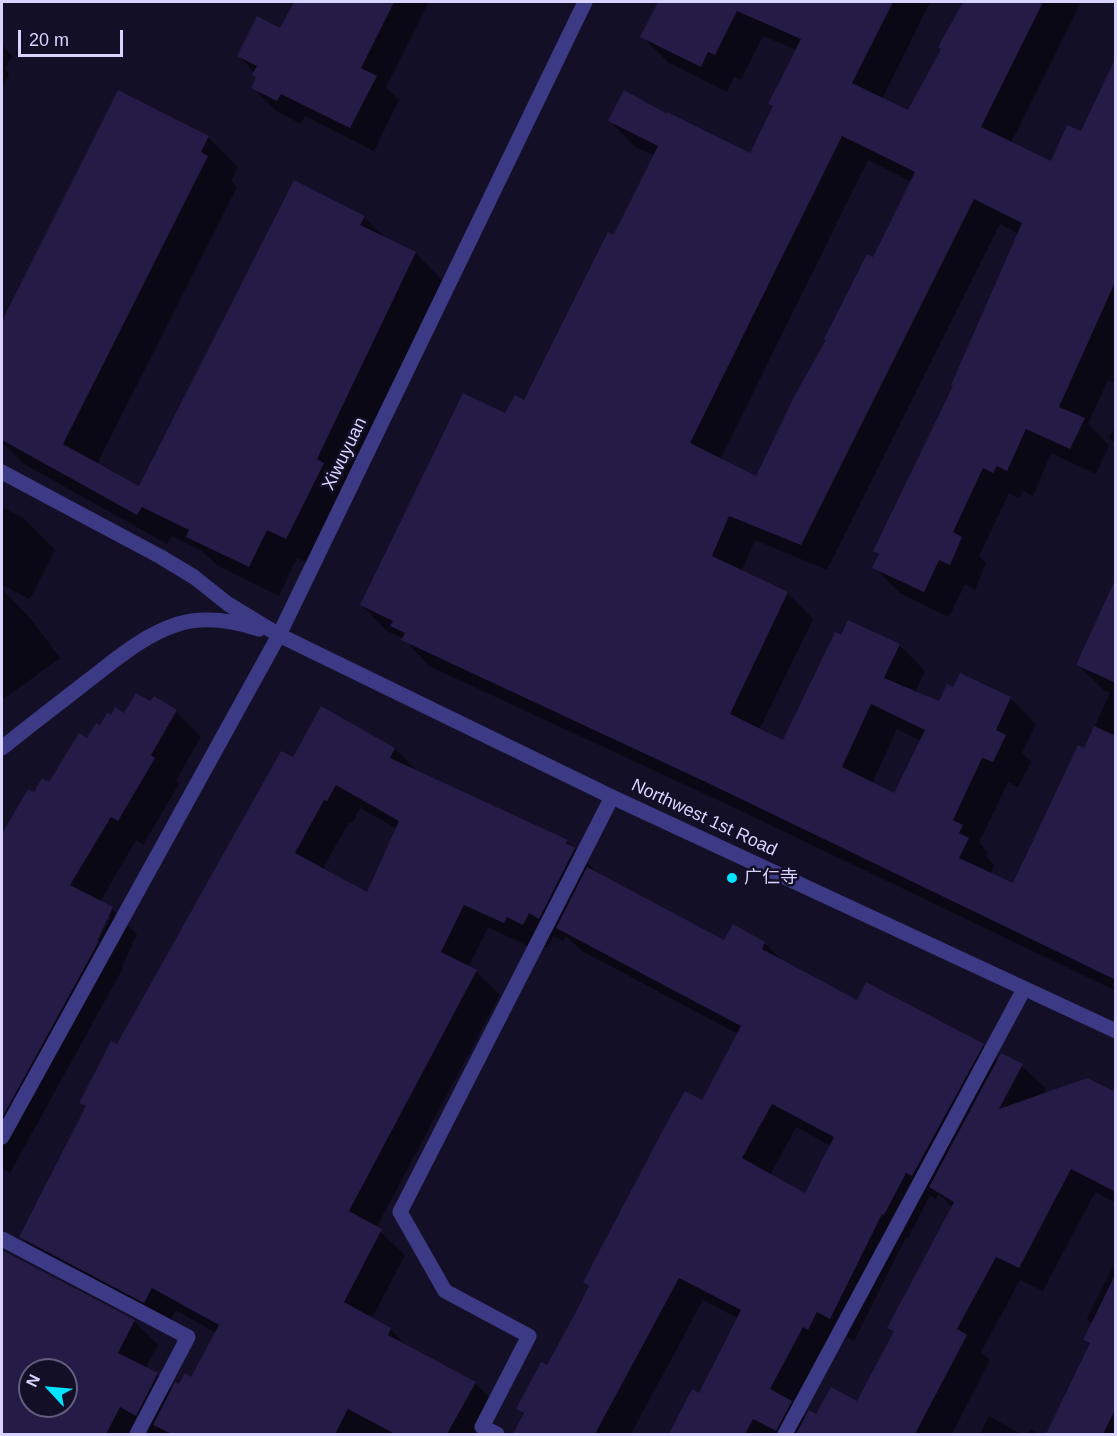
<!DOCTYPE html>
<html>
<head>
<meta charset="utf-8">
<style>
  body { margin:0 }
  #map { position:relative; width:1117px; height:1436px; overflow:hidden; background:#130f26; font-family:Helvetica,sans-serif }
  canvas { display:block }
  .frame { position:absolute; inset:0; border:3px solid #d9d4ff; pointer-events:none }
  .north { position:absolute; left:18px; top:1358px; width:60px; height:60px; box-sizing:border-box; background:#130f26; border:2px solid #625e7d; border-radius:50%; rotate:296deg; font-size:16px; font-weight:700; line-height:24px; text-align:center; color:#d9d4ff }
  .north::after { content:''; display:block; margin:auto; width:21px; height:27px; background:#00e5ff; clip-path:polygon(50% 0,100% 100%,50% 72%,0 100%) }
  .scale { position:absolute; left:18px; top:30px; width:105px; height:27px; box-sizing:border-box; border:3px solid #d9d4ff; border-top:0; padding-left:8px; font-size:18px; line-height:21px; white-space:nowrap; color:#d9d4ff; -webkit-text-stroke:4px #130f26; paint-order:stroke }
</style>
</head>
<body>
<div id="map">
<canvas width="1117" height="1436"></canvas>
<div class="frame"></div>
<div class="north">N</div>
<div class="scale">20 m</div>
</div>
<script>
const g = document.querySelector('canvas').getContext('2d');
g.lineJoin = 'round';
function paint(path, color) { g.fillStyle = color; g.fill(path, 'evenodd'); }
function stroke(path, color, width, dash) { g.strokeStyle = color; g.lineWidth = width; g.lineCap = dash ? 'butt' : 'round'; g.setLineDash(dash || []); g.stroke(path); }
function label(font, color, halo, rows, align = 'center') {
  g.font = font + ' Helvetica,"Noto Sans SC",sans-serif'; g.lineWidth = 5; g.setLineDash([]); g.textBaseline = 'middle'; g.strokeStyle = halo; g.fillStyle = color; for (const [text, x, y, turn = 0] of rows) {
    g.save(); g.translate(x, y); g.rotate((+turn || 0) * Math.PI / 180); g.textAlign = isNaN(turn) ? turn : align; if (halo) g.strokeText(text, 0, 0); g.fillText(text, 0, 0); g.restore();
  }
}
paint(new Path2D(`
  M295,2h134l-43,85 13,13 -25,51 -69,-35 -4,8 -25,-13 -23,-23 4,-10 -2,-5 -16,-17 42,-26z
  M659,2h134l15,9 5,-9h117l-48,97 27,13 33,-63 -2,-2 24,-45h117l-70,141 40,20 31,-30 34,-73v324l-8,-4 -20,44 21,21 -13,29 -45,-21 -18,43 -10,-5 -4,7 -10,-5 -30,63 7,7 -11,27 -10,-6 -16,33 -49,-24 -26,-26 6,-11 -5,-5 79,-165 65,-152 -19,-10 -173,346 -72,-30 -14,32 46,21 26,26 -54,111 25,12 115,-97 26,26 -10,22 25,10 70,-5 26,26 -14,29 9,9 -13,25 -10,-5 -29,61 9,9 -2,4 8,9 -4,9 24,11 70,-135 26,-57 -6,-3 -26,-25 38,-83v409l-379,-182 -308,-143 -25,-27 -17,-8 -26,-26 145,-190 19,-13 89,-165 41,-81 -20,-9 -25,-26 57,-5 84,39 23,-48 -4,-4 27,-53 -34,-14 -22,44 -7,-4 -7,16 -59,-30 -26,-26zM868,160l44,22 -38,77 -46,81 -71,138 -37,-18zM897,729l24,12 -26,54 -23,-12z
  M2,45l10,11 -7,13 4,5 -7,15z
  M118,92l90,45 30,30 -7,14 6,6 -140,277 43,24 224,-271 22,22 29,14 30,30 -129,285 -19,-10 -18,38 -61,-30 -16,-15 -30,-15 -5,8 -143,-80 -22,-22v-22l3,-7 -3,-2v-86z
  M1116,425v19l-7,-6z
  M2,507l21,11 32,32 -25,49 -28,-14z
  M2,589l28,29 30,40 -58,42z
  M154,698l22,14 25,25 -25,43 3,4 -36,61 -7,-5 -36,62 12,7 25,25 -15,32 1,2 -113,205 -8,-5v-335l1,1 32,-39 15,-11 37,-44 13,-13 51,-23zM108,916h3l-16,32 -2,-1z
  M322,708l73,41 24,24 148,68 31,33 127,68 39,1 20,19 74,40 125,43 15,16 24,5 24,23 -3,6 73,-1v109l-21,-11 -52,99 -23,-11 -39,72 9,8 -38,74h-282l23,-43 7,4 39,-76 -36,-19 -72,134h-117l10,-19 -6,-7 29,-41 43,-79 -6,-6 118,-180 36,-68 -156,-83 -16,-15 -3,5 -10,-5 -6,12 -16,-8 -3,6 -40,-19 -20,41 8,4 24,23 -124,233 29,27 -33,63 18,11 19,19 66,35 24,24 -15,27h-319l-2,-2 -1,2h-9l-9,-4 -2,4h-140v-173l132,60 24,24 -13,24 12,6 16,15 19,-11 24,-46 -40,-23 -8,15 -123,-64 -24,-24 65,-129 -5,-6 37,-56 175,-287zM360,808l37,21 -29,65 -46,-24 27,-48 3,2zM796,1127l35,19 -26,49 -35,-20zM939,1194l14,14 -64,119 6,6 -37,70 -52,15 -10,-10 45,-74 13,7 52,-104 2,1 22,-43 6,4zM30,1370h36v36h-36z
  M1116,1260v174h-69l44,-88 -6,-6 7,-16 -5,-5z
  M989,1416l32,18h-41z
  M1030,1429l10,5h-12z`), '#0007');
paint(new Path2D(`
  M294,2h100l-33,66 16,8 -27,52 -69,-34 -4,7 -26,-13 5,-11 -4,-2 5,-9 -20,-10 20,-40 23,12z
  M658,2h235l-41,81 56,27 33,-61 -3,-2 25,-45h80l-62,125 70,34 16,-36 14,6 35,-74v223l-57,127 26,11 -15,31 -44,-20 -19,42 -10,-5 -4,7 -10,-5 -30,64 9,5 -12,28 -11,-5 -15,32 -52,-24 7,-14 -6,-3 80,-165 -2,-1 71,-162 -48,-24 -173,346 -72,-29 -17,40 76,36 -58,122 53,26 52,-108 6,3 7,-15 52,24 -16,34 55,23 8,-17 6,3 7,-14 51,24 -15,33 10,5 -13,27 -11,-4 -29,62 10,5 -4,8 10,5 -10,20 54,25 65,-138 6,3 10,-22 22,10v244l-406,-196 -309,-144 4,-7 -15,-7 3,-5 -33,-16 103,-212 42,20 10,-18 9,5 84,-168 5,3 6,-11 39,-78 -50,-25 16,-31 43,24v-2l83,41 23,-47 -5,-2 33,-65 -64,-28 -22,44 -7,-3 -7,15 -61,-30zM842,136l73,36 -42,85 -6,-3 -43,85 2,1 -30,53 -40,83 -66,-33zM871,704l54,26 -31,63 -52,-26z
  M118,90l91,46 -8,16 7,4 -145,288 76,42 155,-306 71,36 -5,9 56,27 -99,207 7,4 -38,76 -19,-9 -18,37 -63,-30 3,-7 -47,-23 -5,8 -135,-75v-119z
  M1116,578v105l-40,-18z
  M136,693l14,8 4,-5 23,14 -26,45 4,3 -37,63 -7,-4 -41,68 43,22 -16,34h2l-97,177v-284l26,-45 6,3 8,-14 7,4 30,-49 8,5 9,-15 4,2 7,-12 4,2 4,-8 9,6z
  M321,706l74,42 -5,10 178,82 -2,3 9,5 -36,71 -10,-6 -6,12 -16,-8 -3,6 -40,-18 -23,47 36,18 -128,241 33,18 -38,73 47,26 -3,7 88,47 -29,52h-52l-47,-25 -13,25h-163l-19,-9 22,-43 4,2 6,-11 6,4 28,-52 -67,-37 -8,15 -125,-66 67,-131 -7,-3 32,-62 6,3 164,-293 12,6zM336,785l63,36 -32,71 -72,-39 29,-53 3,1z
  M587,867l137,73 9,-16 32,18 -3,7 95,51 9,-18 118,62 -72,132 -6,-3 -22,42 -2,-1 -52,105 -13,-7 -9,18 -5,-3 -33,62 22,12 -16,30 -23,-12 -8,15h-76l23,-45 7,4 42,-83 -62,-32 -84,156h-82l11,-21 -8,-4 25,-47 6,3 30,-55 12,-24 -6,-4 87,-165 15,-26 17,9 39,-74 -185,-98zM772,1104l62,33 -29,56 -63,-35z
  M1001,1053l22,11 -24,45 88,-31 29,14v100l-45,-23 -52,99 -23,-11 -39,72 10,6 -52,99h-119l13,-24 7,4 15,-27 26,14 37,-70 -7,-3 67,-126 -25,-15z
  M2,1250l133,70 -17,33 40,20 -22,43 -16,-9 -14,27h-104zM30,1370h36v36h-36z
  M1116,1273v135l-13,26h-57l44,-91 -7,-3z`), '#241b47');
stroke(new Path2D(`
  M2,1239l186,98 -51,97
  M497,1434l-15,-7 47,-91 -84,-45 -45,-79 212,-415`), '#3d3a85', 15);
stroke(new Path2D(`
  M2,472l159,85 33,20 34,27 51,31
  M2,748c27,-22 55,-43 83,-65 29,-22 58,-48 93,-59 26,-8 56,-3 81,5
  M2,1137l277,-502
  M785,1434l239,-445`), '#3d3a85', 15);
stroke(new Path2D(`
  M585,2l-306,633 333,162 504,234`), '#3d3a85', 15);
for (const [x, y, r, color] of [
  [732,878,6,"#00e5ff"]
]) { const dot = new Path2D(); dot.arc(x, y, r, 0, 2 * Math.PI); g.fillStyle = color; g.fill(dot); stroke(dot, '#130f26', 2); }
label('18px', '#d9d4ff', '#130f26', [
  ["Xiwuyuan",345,454,-64],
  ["Northwest 1st Road",704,818,25]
]);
label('18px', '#d9d4ff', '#130f26', [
  ["广仁寺",744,878]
], 'left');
</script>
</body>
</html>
